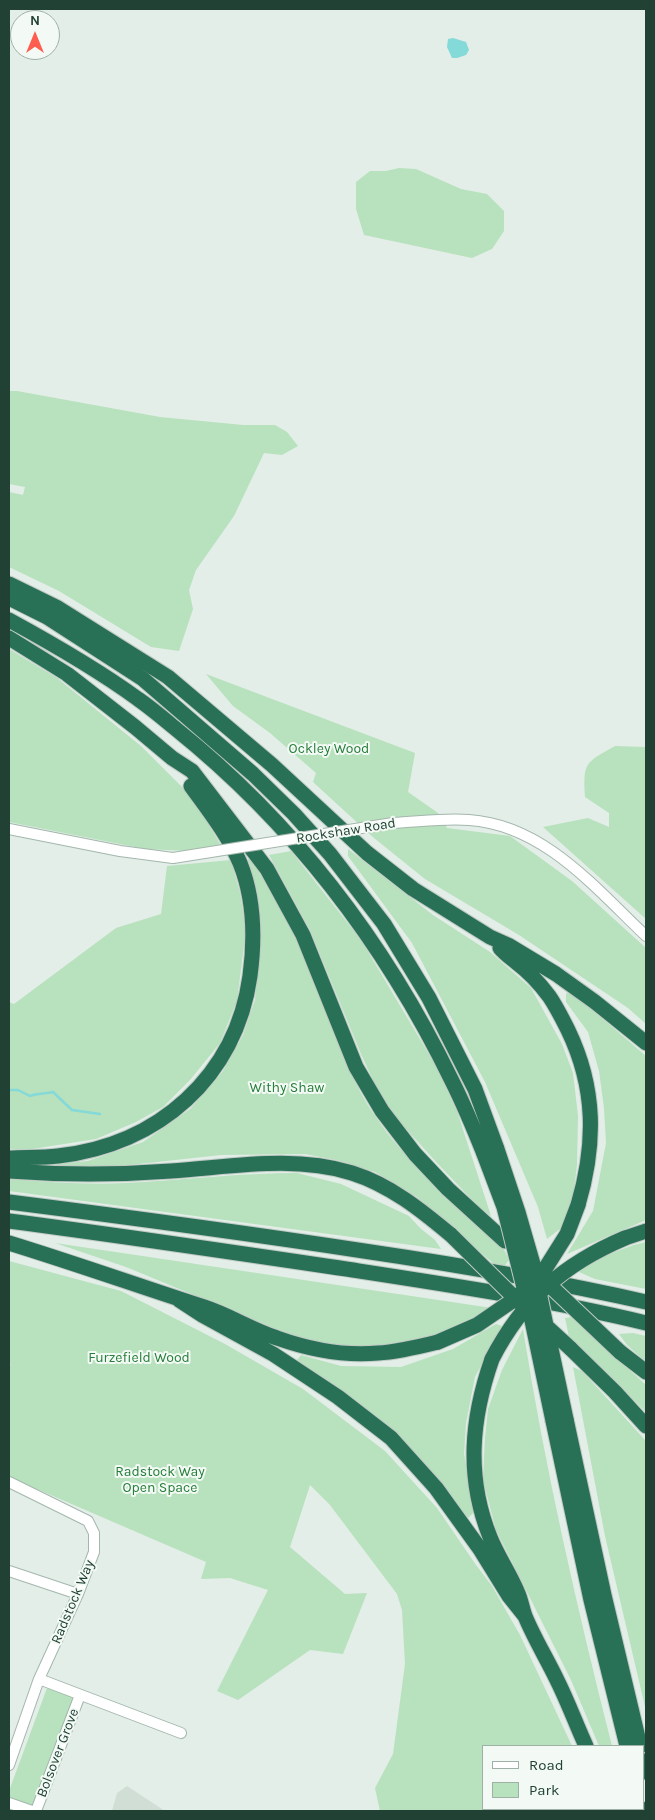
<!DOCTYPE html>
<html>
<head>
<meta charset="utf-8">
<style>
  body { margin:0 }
  #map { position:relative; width:655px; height:1820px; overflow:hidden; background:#e2eee7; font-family:Karla,sans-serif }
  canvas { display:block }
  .frame { position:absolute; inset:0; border:10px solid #204133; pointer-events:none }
  .legend { position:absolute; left:482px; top:1745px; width:162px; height:65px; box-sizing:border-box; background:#f3faf5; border:1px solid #9fb0a7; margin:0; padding:6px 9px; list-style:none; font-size:15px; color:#204133 }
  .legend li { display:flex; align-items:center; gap:10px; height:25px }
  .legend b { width:25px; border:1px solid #9fb0a7 }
  .north { position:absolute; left:10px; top:10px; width:50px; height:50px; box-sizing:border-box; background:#f3faf5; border:1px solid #9fb0a7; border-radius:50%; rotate:0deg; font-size:14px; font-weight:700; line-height:20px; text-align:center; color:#204133 }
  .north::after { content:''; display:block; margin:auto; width:18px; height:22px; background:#ff5e4f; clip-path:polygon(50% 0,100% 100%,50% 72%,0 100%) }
</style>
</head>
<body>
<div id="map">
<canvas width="655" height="1820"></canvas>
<div class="frame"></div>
<ul class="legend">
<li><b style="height:6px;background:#fff"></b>Road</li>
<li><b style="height:14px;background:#b8e1bd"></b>Park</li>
</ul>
<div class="north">N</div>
</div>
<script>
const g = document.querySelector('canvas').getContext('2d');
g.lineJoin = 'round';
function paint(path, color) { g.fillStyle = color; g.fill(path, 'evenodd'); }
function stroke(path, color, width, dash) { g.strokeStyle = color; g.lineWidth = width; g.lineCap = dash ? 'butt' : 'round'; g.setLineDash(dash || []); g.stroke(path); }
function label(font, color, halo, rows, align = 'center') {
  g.font = font + ' Karla,sans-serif'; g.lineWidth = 4; g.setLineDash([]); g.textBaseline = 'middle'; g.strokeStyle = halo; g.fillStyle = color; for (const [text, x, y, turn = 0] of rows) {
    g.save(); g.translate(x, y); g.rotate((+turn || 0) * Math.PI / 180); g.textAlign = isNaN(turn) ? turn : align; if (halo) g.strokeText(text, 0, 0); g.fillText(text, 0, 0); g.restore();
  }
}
paint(new Path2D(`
  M127,1786l38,25h-53l5,-18z`), '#d0ded5');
paint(new Path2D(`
  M399,168l17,1 45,20 26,5 17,17v20l-12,18 -20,9 -108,-23 -8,-26v-27l14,-11h16z
  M9,391h8l143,26 83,8h32l12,7 11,14 -16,9 -18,-2 -30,63 -38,54 -7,20 4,19 -14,42 -28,-4 -92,-56 -50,-24v-75l14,3 2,-8 -16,-3z
  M9,649l48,29 84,68 41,41 25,34 14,25 -31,5 -45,-2 -136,-27z
  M206,674l209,79 -7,39 30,21 9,15 63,8 62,45 74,67v76l-18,-16 -109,-73 -94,-56 -51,-41 -61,-56 3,-9 -46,-40 -37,-27z
  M615,746l31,1v172l-103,-92 45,-9 21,9v-14l-24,-16c-2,-35 0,-34 30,-51z
  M348,849l85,66 57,37 41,36 31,56 11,29 5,43 -1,49 -4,34 -13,30 -13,10 -9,-32 -53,-125 -73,-139 -64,-87z
  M291,851l70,89 75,126 21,45 34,105 -11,-8 -43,-45 -38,-42 -22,-32 -16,-35 -51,-124 -41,-75z
  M250,859c24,35 45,72 62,112 19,47 33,100 61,142 34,52 84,91 129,133l7,13 -7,12 -85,-74 -42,-25 -39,-12 -31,-6 -84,1 -119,13 -47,-1 3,-3 30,-3 55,-19 47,-33 33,-38 20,-36 12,-35 4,-41v-50l-13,-49z
  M231,860l9,33 6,36 -9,72 -17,42 -30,37 -27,27 -27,15 -40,17 -64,10h-23v-147l5,2 102,-76 45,-14 6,-48z
  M566,993l9,2 71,61v164l-79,34 26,-43 13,-68 -2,-35 -5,-37 -11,-39 -22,-30z
  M297,1173l44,11 68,32 11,12 15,12 6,9 -432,-58v-12c39,3 78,6 117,4 58,-3 114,-10 171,-10z
  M646,1242v47l-51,-10 -16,-7 8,-10 47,-17z
  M55,1243l437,65 -22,15 -53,18 -42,6 -44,-1 -38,-10 -167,-69z
  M9,1261l112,30 104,53 78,45 82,62 52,57 39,57 16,21 28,49 52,111h-88v63h115l1,2h-220l-5,-23 18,-34 12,-90 -3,-54 -5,-16 -67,-89 -20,-20 -20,62 55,47 22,-1 -24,61 -33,-4 -72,50 -21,-9 51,-101 -38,-12 -29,1 5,-17 -197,-85v-112h3l-3,-1z
  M572,1317l74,68v27l-77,-75 -4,-19z
  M496,1324l6,2 -27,51 -9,46 -2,31 11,57 -7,7 -32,-41 -68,-65 -71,-52 4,-5 40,11 60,1 52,-18z
  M523,1329c22,140 54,279 89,417h-13l-28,-66 -75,-150 -13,-50 2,-42 3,-29 14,-39z
  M633,1333l13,3v26l-19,-17 -8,-11z
  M573,1367l9,4 64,70v270l-41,-175z
  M47,1688l28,10 -41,109 -25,-8v-8z`), '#b8e1bd');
paint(new Path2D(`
  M453,38l13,4 3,8 -3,5 -9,3h-5l-5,-11 1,-8z`), '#84d9d9');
stroke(new Path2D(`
  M9,1090h9l12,6c7,-3 15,-2 23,-4l19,18 28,4`), '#84d9d9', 2.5);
const minor = new Path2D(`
  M393,823c25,-1 50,-5 76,-3 75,5 126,68 177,116
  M9,829l111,22 53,7
  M9,1482l79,39 6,12v19l-16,42 -39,85 -30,86
  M9,1571l69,23
  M39,1679l142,54
  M9,1803l23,8
  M36,1811l44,-116`);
const highway = new Path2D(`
  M9,584l49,24 110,69 104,88 95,88 46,36 77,48 18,8 48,29 39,28 51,41
  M9,598l38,19 96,62 110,95 41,40 36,40 54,70 45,74 46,91 22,60
  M9,620c44,24 88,49 129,79 13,9 26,20 38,30 118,95 210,216 276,352 12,24 22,48 32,73
  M9,638l58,36 68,53 37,31 20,13 75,98 36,66 53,132 26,44 33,43 33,35 57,52
  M500,948c5,6 11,10 17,15 12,9 23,21 32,33 7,10 13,22 19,34 28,58 28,114 10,175
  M9,1158c16,-1 33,0 49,-2 100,-11 178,-79 192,-180 5,-37 4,-78 -10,-113 -12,-28 -31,-52 -49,-77
  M9,1171c54,4 108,4 162,0 61,-4 122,-16 181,2 38,12 69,37 99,62
  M9,1202c118,15 237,31 355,49 95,14 189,30 282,51
  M9,1221c115,15 229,32 344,49 98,15 197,30 293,53
  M625,1238l21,-7
  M9,1243c65,20 130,43 195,64 25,8 48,23 73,31 31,11 68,18 101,15 20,-1 40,-6 60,-11
  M179,1300l23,15 71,39 65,43 53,41 45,50 44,61 29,47 16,20
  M570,1348l45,44 31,34
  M620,1352l26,20
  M492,1359c-21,60 -26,118 -2,178 7,18 19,35 27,54 4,8 5,17 8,25 9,22 22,43 32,64 11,22 19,44 29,66
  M566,1419l38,176 36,151
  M553,1421l38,179 36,146
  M644,1761l2,11
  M611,1809l1,2
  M642,1809l1,2`);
stroke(minor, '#a4b7ad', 12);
stroke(highway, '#c1cac6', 17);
stroke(minor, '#fff', 10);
stroke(highway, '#287156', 15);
const minorBridge = new Path2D(`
  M173,858l220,-35`);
const highwayBridge = new Path2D(`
  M497,1149l21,63 15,52 33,155
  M484,1154l20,53 27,109 22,105
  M451,1235l70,69
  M542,1278l78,74
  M546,1326l24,22
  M438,1342l39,-17 38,-26 30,-30 22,-35 11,-29
  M492,1359c31,-60 72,-95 133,-121`);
stroke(minorBridge, '#a4b7ad', 12, []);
stroke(highwayBridge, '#c1cac6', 17, []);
stroke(minorBridge, '#fff', 10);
stroke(highwayBridge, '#287156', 15);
label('14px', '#257d39', '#f3faf5', [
  ["Ockley Wood",329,749],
  ["Withy Shaw",287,1088],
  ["Furzefield Wood",139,1358],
  ["Radstock Way",160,1472],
  ["Open Space",160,1488]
]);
label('14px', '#204133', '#f3faf5', [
  ["Rockshaw Road",346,831,-9],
  ["Radstock Way",73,1602,-67],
  ["Bolsover Grove",58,1753,-69]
]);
</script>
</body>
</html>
